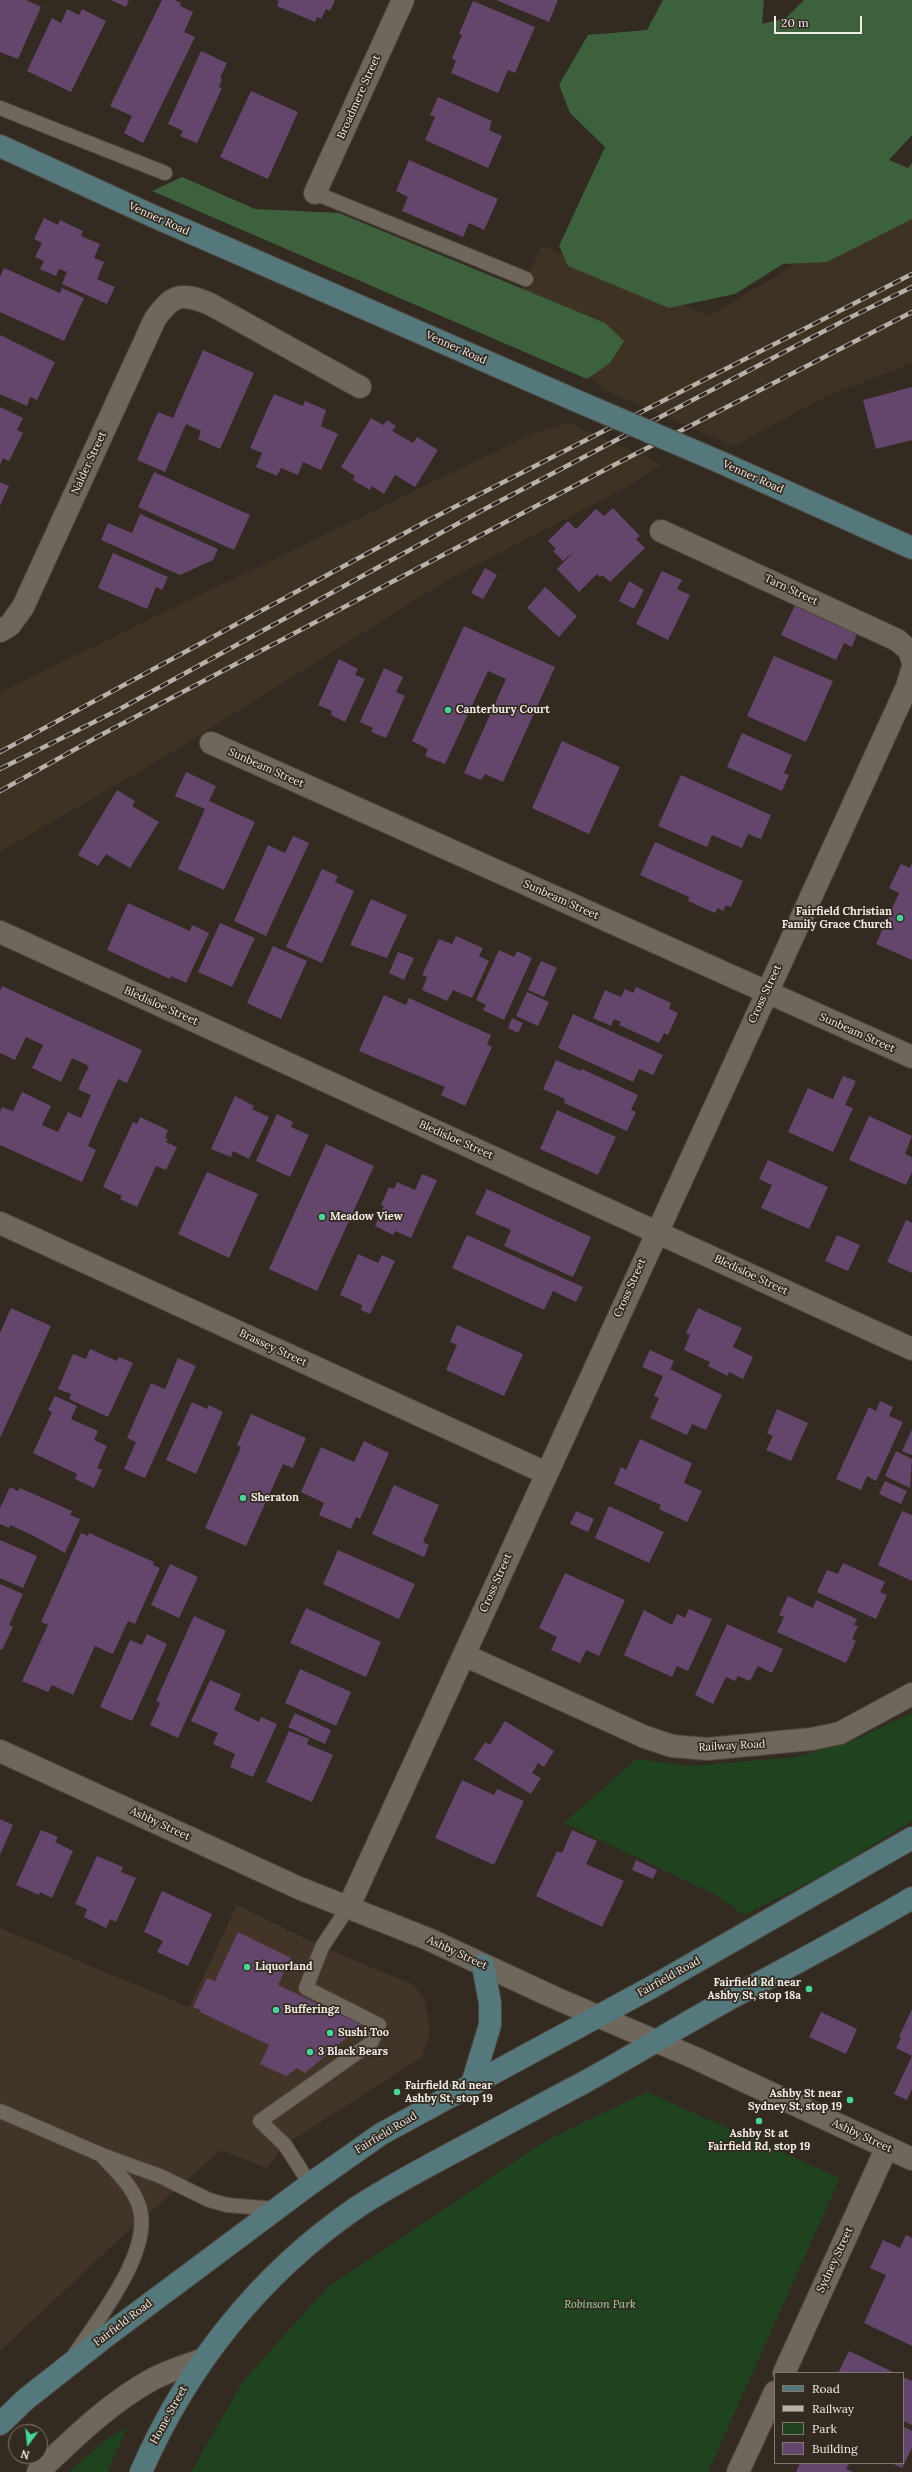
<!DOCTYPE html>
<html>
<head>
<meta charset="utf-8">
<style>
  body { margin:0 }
  #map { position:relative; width:912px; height:2472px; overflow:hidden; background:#332b21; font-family:Lora,serif }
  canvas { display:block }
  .legend { position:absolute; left:774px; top:2372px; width:130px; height:92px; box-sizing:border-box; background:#332b21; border:1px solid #7f786f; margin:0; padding:5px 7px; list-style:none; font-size:12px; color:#f1ebe5 }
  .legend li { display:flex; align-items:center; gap:8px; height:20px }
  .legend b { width:20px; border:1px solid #7f786f }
  .north { position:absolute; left:8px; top:2424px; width:40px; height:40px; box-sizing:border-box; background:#332b21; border:1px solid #7f786f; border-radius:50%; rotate:195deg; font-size:11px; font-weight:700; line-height:16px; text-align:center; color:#f1ebe5 }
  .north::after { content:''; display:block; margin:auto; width:14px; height:18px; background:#4ad49c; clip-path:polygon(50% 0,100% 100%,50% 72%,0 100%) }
  .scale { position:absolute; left:774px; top:16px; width:88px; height:18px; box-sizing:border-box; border:2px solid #f1ebe5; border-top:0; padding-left:5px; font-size:12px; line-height:14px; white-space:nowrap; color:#f1ebe5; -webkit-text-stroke:3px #332b21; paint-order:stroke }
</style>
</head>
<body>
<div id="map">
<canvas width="912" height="2472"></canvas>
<ul class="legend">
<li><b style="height:5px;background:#55787c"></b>Road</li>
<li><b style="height:5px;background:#b8b1aa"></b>Railway</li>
<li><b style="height:11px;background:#1f421f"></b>Park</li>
<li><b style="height:11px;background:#64456c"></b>Building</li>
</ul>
<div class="north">N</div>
<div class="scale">20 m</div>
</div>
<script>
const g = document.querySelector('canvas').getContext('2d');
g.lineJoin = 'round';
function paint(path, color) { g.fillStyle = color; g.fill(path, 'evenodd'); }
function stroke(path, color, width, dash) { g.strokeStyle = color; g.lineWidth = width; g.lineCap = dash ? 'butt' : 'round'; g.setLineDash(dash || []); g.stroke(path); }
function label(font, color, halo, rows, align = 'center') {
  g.font = font + ' Lora,serif'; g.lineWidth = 3.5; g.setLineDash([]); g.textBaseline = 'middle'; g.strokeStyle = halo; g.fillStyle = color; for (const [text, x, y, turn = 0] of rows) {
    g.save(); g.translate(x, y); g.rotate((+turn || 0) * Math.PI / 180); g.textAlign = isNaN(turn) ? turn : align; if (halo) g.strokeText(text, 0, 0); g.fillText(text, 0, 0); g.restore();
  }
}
paint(new Path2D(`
  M237,1905l85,42 92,38 11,16 5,31 -8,25 -137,88 -18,23 -46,-18 -106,93 -115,108v-423l189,79z`), '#423527');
paint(new Path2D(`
  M912,195v168l-89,35 -89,48 -132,-57 -16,-16 -82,-36 22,-58 16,-33 167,70z
  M569,423l92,41 -25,18 -192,100 -283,177 -161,93v-160l534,-259z`), '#3e3223');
paint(new Path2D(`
  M912,1713v108l-83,51 -85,43 -30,-21 -150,-71 72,-64 55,7 106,-9 55,-16z
  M647,2092l193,86 -132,294h-517l53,-92 84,-93 217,-146z
  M127,2428l-20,44h-38l38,-33z`), '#1f421f');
paint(new Path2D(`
  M663,0h101l-2,24 24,-6 18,-18h108v135l-23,25 19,8 4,-5v56l-85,43 -44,2 -48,30 -66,14 -101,-42 -9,-20 46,-99 -35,-34 -11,-28 29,-50 59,-5z
  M182,177l73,32 84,4 266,110 19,18 -14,22 -23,16 -435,-188z`), '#3c613c');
paint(new Path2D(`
  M0,0h26l15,7 -23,52 -18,-7z
  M111,0h18l-3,7z
  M162,0h13l6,3 -1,3 13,6 -9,20 11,5 -52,106 -19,-10 8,-17 -22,-10z
  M276,0h59l-5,11 -4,-2 -5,10 -4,-2 -2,5 -38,-16 2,-5z
  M496,0h62l-9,22z
  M473,1l62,26 -20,46 -7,-3 -10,23 -47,-20 5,-12 -4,-3 10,-23 -3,-1z
  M67,9l12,6 3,-6 24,12 -35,71 -44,-21 25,-53 9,5z
  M201,51l26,12 -7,15 2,1 -3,8 3,1 -25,55 -17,-7 3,-5 -15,-7z
  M251,91l47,21 -30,67 -48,-22z
  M438,97l54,24 -3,9 13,6 -14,32 -63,-28 10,-23 -5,-2z
  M409,160l89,39 -14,31 -15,-7 -6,14 -61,-26 6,-14 -12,-6z
  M44,218l14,7 2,-5 23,11 -2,5 19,8 -6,14 10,4 -7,17 18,8 -8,17 -45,-20 5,-12 -8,-3 -3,7 -16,-7 4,-8 -9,-4 7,-14 -8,-4z
  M4,268l56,25 2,-5 22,10 -20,43 -64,-29v-35z
  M0,335l55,27 -18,38 -7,-3 -3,9 -27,-12z
  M203,350l51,23 -34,76 -22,-10 3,-8 -15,-7 -21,48 -28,-12 21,-48 15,6z
  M912,387v53l-36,9 -13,-49z
  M274,394l29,12 2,-5 21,9 -5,16 17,8 -17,36 -18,-8 -5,13 -17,-7 -4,8 -21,-9 6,-14 -12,-5z
  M0,407l23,11 -6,12 6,3 -14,28 -6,-3 -3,7z
  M371,418l12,7 4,-5 9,6 -4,5 21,12 4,-6 21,13 -23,37 -20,-12 -11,19 -12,-8 -2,4 -17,-10 2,-4 -14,-9z
  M154,472l96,43 -16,35 -96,-43z
  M0,482l9,4 -9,20z
  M613,508l27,28 -4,3 9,9 -35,34 -8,-7 -2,2 -3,-3 -18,18 -22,-23 19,-19 -13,11 -10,-10 3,-2 -8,-8 20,-20 8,8 20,-20 8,7z
  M140,514l78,35 -5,11 -33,15 -79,-35 7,-17 24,10z
  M113,553l55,24 -6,13 -6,-3 -9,22 -49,-21z
  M485,568l12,7 -14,24 -12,-6z
  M662,571l20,9 -5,9 13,6 -22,45 -32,-16z
  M629,581l15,9 -10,19 -15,-8z
  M545,587l32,29 -18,21 -32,-29z
  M796,603l62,28 -6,16 -8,-4 -8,17 -55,-25z
  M464,626l91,41 -52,115 -18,-8 -4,6 -17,-7 42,-94 -18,-8 -43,93 -20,-8 3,-7 -16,-8z
  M774,656l59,25 -27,61 -59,-26z
  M339,659l19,10 -3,6 10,4 -20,43 -14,-7 1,-4 -14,-6z
  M384,668l19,9 -7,15 9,4 -19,42 -15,-6 2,-4 -13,-6z
  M742,733l50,22 -8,18 5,2 -7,16 -55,-24z
  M562,741l58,26 -31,67 -57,-26z
  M186,772l30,14 -7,15 46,21 -31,68 -46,-21 27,-60 -30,-13z
  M681,775l90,40 -10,24 -13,-5 -6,14 -30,-13 -5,12 -49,-21z
  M117,790l18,11 -3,5 27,16 -29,46 -24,-14 -8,12 -20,-11z
  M293,836l16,7 -43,93 -32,-15 34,-76 17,8z
  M655,842l88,39 -12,26 -5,-2 -3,6 -5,-3 -3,5 -27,-12 1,-4 -49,-22z
  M912,862v98l-36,-16 23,-51 -10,-5 12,-24 9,4z
  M322,869l16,7 -3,6 19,9 -32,72 -36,-16z
  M371,899l36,16 -20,43 -37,-13z
  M128,903l62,28 2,-6 17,8 -23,50 -15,-7 -1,3 -63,-29z
  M220,923l35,15 -23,49 -34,-15z
  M456,936l27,12 -4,8 10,5 -17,37 -19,-8 -6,11 -25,-11 5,-13 -5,-2 17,-36 13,5z
  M273,946l34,15 -26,58 -34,-16z
  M499,950l15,7 3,-6 15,7 -28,62 -21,-10 3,-5 -10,-5z
  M398,952l16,6 -10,22 -15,-7z
  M541,961l16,7 -13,29 -16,-7z
  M2,986l140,64 -15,33 -9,-4 -21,46 -9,21 8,4 -14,32 -82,-37v-33l2,-5 11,4 9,-19 29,14 -9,19 16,7 10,-20 13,6 10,-23 -13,-6 11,-23 -17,-8 -11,24 -29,-14 11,-23 -17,-8 -11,23 -15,-7v-62z
  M636,987l35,16 -2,6 9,4 -10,22 -4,-2 -5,10 -40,-18 2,-3 -7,-3 -3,7 -18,-8 12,-28 16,7 4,-8 8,4z
  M527,992l22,10 -11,24 -22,-10z
  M384,995l22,10 3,-7 82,37 -4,9 5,3 -27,59 -24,-11 4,-8 -86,-36z
  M573,1014l90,41 -10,20 -14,-6 -6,13 -75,-34z
  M512,1018l11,5 -5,10 -10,-5z
  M556,1060l25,11 1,-2 56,26 -7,15 5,2 -9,19 -63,-28 1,-4 -22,-10z
  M843,1076l13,5 -11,24 8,3 -20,44 -45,-20 20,-44 25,11z
  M235,1096l19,10 -2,3 17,8 -20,42 -16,-8 -2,6 -20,-8z
  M557,1110l59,27 -18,38 -58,-26z
  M277,1114l16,8 -2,5 18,8 -19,42 -34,-16z
  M869,1116l43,20 -7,18 7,3v15l-6,13 -57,-25z
  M140,1117l28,13 -3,8 3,1 -2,3 11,5 -11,23 -10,-4 -19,41 -17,-8 2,-3 -19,-9 30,-65 4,2z
  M326,1144l48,22 -57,125 -48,-22z
  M768,1160l60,27 -19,42 -48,-21 11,-23 -13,-6z
  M207,1172l51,22 -29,64 -51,-24z
  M422,1174l15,6 -26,58 -16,-7 -2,4 -18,-9 9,-20 -3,-1 8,-18 5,2 3,-7 18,8z
  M487,1189l104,48 -18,40 -69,-31 7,-16 -36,-16z
  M906,1220l6,3v50l-25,-11z
  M467,1235l116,52 -7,15 -23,-11 -9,19 -92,-42z
  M837,1235l23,10 -12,26 -23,-10z
  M358,1254l20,9 4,-8 13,6 -25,53 -9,-4 1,-5 -22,-10z
  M11,1308l40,18 -51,112v-105z
  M698,1308l44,20 -9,19 20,10 -10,22 -14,-7 -1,4 -20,-10 2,-4 -26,-12 6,-15 -4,-2z
  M457,1325l66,29 -19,42 -58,-26 11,-25 -7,-3z
  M90,1349l27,12 2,-4 14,6 -25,54 -39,-18 2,-5 -13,-5 15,-35 13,5z
  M650,1350l24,11 -4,8 52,26 -16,35 -14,-6 -5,11 -37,-17 9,-20 -5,-2 9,-20 -21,-9z
  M178,1358l18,8 -51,112 -21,-9 12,-27 -9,-4 24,-55 14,6z
  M55,1396l22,10 -6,13 27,12 -4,9 13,6 -10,22 5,2 -8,18 -19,-9 2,-5 -44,-21 19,-41 -4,-2z
  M880,1401l13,6 -4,9 14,6 -27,59 -9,-5 -6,14 -25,-11 33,-72 7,4z
  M192,1402l15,7 2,-4 14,7 -27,62 -30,-14z
  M777,1409l31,14 -17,38 -25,-11 7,-14 -6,-3z
  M251,1414l55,24 -13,30 -10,-4 -37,82 -41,-18 36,-81 -4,-2z
  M912,1429v26l-10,-4z
  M640,1439l52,24 -8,20 18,8 -15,31 -28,-13 2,-4 -47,-21 7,-17 5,3z
  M364,1441l25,12 -29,66 -4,-2 -5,12 -32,-14 5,-12 -23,-11 20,-45 33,15z
  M896,1451l16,8 -2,29 -25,-12z
  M885,1481l22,10 -6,13 -22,-10z
  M394,1485l45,20 -16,37 6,3 -5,12 -52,-23z
  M10,1487l8,4 2,-3 52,23 -2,4 10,4 -15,34 -35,-19 -20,-9 -1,3 -9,-4v-16z
  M609,1506l55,26 -15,31 -54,-25z
  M576,1511l18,8 -6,13 -18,-8z
  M902,1511l10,4v66l-34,-16z
  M81,1533l7,3 1,-3 65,29 -1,3 7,3 -25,56 -7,-3 -15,33 -18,-8 -22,49 -21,-10 -4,7 -26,-11 26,-56 -7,-3z
  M0,1540l37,16 -14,32 -23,-10z
  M338,1550l77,34 -16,35 -76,-35z
  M843,1563l42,19 -5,10 7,3 -11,24 -59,-27 10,-22 11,4z
  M170,1564l28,13 -19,41 -28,-13z
  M565,1573l60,27 -26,56 -13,-6 -6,13 -29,-13 6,-13 -18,-9z
  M0,1584l23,10 -14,31 4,2 -11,23 -2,-1z
  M788,1596l25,12 3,-8 41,19 -3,6 4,1 -6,13 4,2 -10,22 -69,-31 7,-15 -5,-2z
  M306,1608l75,34 -15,35 -76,-34z
  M689,1609l23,10 -24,52 -11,-5 -5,11 -48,-22 20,-45 28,15 5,-11 8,4z
  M194,1616l32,15 -48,107 -28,-13 10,-22 -4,-2z
  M727,1624l56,25 -11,24 -14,-7 -8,15 -12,-5 -3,5 -9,-4 -13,27 -18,-9z
  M147,1634l20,10 -35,77 -32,-14 30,-67 12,5z
  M300,1669l51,23 -15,34 -51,-23z
  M210,1680l31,14 -7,16 25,12 2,-5 16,7 -24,53 -23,-10 5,-13 -22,-10 5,-11 -27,-12z
  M295,1713l36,17 -6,14 -37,-17z
  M505,1721l49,30 -10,16 -6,-4 -6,10 9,5 -10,16 -57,-35 11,-17 5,3z
  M289,1731l20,8 -2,5 26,11 -21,47 -46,-20z
  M462,1780l32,15 3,-6 27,12 -30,64 -59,-27z
  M0,1819l13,6 -13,30z
  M41,1830l17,7 -3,5 18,9 -21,47 -12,-6 -1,3 -23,-10z
  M572,1830l25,11 -11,23 38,17 -22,46 -66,-31 21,-45 5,2z
  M97,1856l26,11 -2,5 15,6 -20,44 -6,-3 -4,9 -22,-11 3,-8 -12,-5z
  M636,1860l21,10 -4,9 -21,-9z
  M162,1891l50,23 -24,52 -31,-14 6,-11 -19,-9z
  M238,1932l53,26 -13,27 84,40 -57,48 -8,-5 -11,8 -26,-12 9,-19 -69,-33 1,-2 -8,-3 14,-29 8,3z
  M912,2009v80l-5,11 -13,-6 18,-38 -16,-8 5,-10 -2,-1z
  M821,2012l36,17 -11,25 -37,-17z
  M906,2235l6,3v108l-48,-23 22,-48 -16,-7 13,-28 17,8z
  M849,2351l46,22h-57z
  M903,2377l9,4v44l-9,-4z
  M903,2426l9,5v17l-10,20 -11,-5h12z
  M800,2463h49l-3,6 7,3h-57z`), '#64456c');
const lane = new Path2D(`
  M0,108l165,65
  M315,193l211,86
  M0,2111l102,44 58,21 49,24 18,5 49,4
  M310,2184l-25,-39 -25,-24 111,-78 8,-18 -73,-37 16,-41 27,-41
  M75,2354c23,-35 79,-104 64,-148 -6,-19 -22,-34 -36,-49`);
const street = new Path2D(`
  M315,193l88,-193
  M661,531l236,109 12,10 3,9
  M0,631l10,-6 13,-18 132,-288c18,-25 26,-27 55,-15l150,83
  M211,743l701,314
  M0,932l912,417
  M0,1223l546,250
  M464,1655l181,82 27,9 35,3 105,-10 28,-6 72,-39
  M0,1751l299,137 129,51 125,58 142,61 217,101
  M349,1906l558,-1219 5,-17
  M784,2373l103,-226
  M38,2472c35,-33 72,-70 115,-93 15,-8 32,-13 48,-19
  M738,2472l37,-80`);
const secondary = new Path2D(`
  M0,146l155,71 422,184
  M720,462l192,86
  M472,2084l18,-59v-22l-7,-38
  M0,2424l26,-25 75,-59 209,-156 71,-50 271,-147 260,-149
  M141,2472c46,-106 119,-198 215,-264 30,-20 63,-37 94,-54 44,-23 87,-47 131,-70 48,-26 94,-55 141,-81 64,-35 128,-68 190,-105`);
stroke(lane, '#4e473f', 16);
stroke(street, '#4e473f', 24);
stroke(secondary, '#4e473f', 24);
stroke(lane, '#70675c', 14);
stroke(street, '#70675c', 22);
stroke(secondary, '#55787c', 22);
const rail = new Path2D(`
  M0,752l429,-232 483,-246
  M0,769l118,-59 361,-198 372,-195 61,-30
  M0,791l99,-55 517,-272 296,-152`);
stroke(rail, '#b8b1aa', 4.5);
stroke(rail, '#332b21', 3, [9]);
const secondaryBridge = new Path2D(`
  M577,401l143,61`);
stroke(secondaryBridge, '#4e473f', 24, []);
stroke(secondaryBridge, '#55787c', 22);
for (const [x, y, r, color] of [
  [448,710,4,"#4ad49c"],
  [900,918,4,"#4ad49c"],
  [322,1217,4,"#4ad49c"],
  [243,1498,4,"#4ad49c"],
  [247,1967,4,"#4ad49c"],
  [809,1989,4,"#4ad49c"],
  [276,2010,4,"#4ad49c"],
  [330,2033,4,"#4ad49c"],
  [310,2052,4,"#4ad49c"],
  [397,2092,4,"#4ad49c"],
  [850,2100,4,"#4ad49c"],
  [759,2121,4,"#4ad49c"]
]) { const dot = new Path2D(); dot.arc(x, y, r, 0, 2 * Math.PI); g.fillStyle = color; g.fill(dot); stroke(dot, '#332b21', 1.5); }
label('11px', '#f1ebe5', '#332b21', [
  ["Broadmere Street",359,97,-66],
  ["Venner Road",159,219,24],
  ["Venner Road",456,348,24],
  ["Nalder Street",89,463,-65],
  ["Venner Road",753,477,24],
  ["Tarn Street",791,590,25],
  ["Sunbeam Street",266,768,24],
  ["Sunbeam Street",561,900,24],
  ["Cross Street",765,994,-65],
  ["Bledisloe Street",161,1006,24],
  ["Sunbeam Street",857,1033,24],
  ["Bledisloe Street",456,1140,24],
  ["Bledisloe Street",751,1275,25],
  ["Cross Street",630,1288,-66],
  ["Brassey Street",273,1348,25],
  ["Cross Street",496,1583,-66],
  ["Railway Road",732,1746,-3],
  ["Ashby Street",160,1824,25],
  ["Ashby Street",457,1953,25],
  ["Fairfield Road",669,1977,-29],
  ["Fairfield Road",386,2133,-31],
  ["Ashby Street",862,2136,25],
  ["Sydney Street",835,2260,-65],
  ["Fairfield Road",123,2323,-37],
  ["Home Street",169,2415,-61]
]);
label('bold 11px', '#f1ebe5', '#332b21', [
  ["Canterbury Court",456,710],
  ["Fairfield Christian",892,912,"right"],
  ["Family Grace Church",892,925,"right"],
  ["Meadow View",330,1217],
  ["Sheraton",251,1498],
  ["Liquorland",255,1967],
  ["Fairfield Rd near",801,1983,"right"],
  ["Ashby St, stop 18a",801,1996,"right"],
  ["Bufferingz",284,2010],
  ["Sushi Too",338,2033],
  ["3 Black Bears",318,2052],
  ["Fairfield Rd near",405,2086],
  ["Ashby St, stop 19",405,2099],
  ["Ashby St near",842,2094,"right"],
  ["Sydney St, stop 19",842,2107,"right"],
  ["Ashby St at",759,2134,"center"],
  ["Fairfield Rd, stop 19",759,2147,"center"]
], 'left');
label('italic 11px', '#9ed99d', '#332b21', [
  ["Robinson Park",600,2305]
]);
</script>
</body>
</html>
